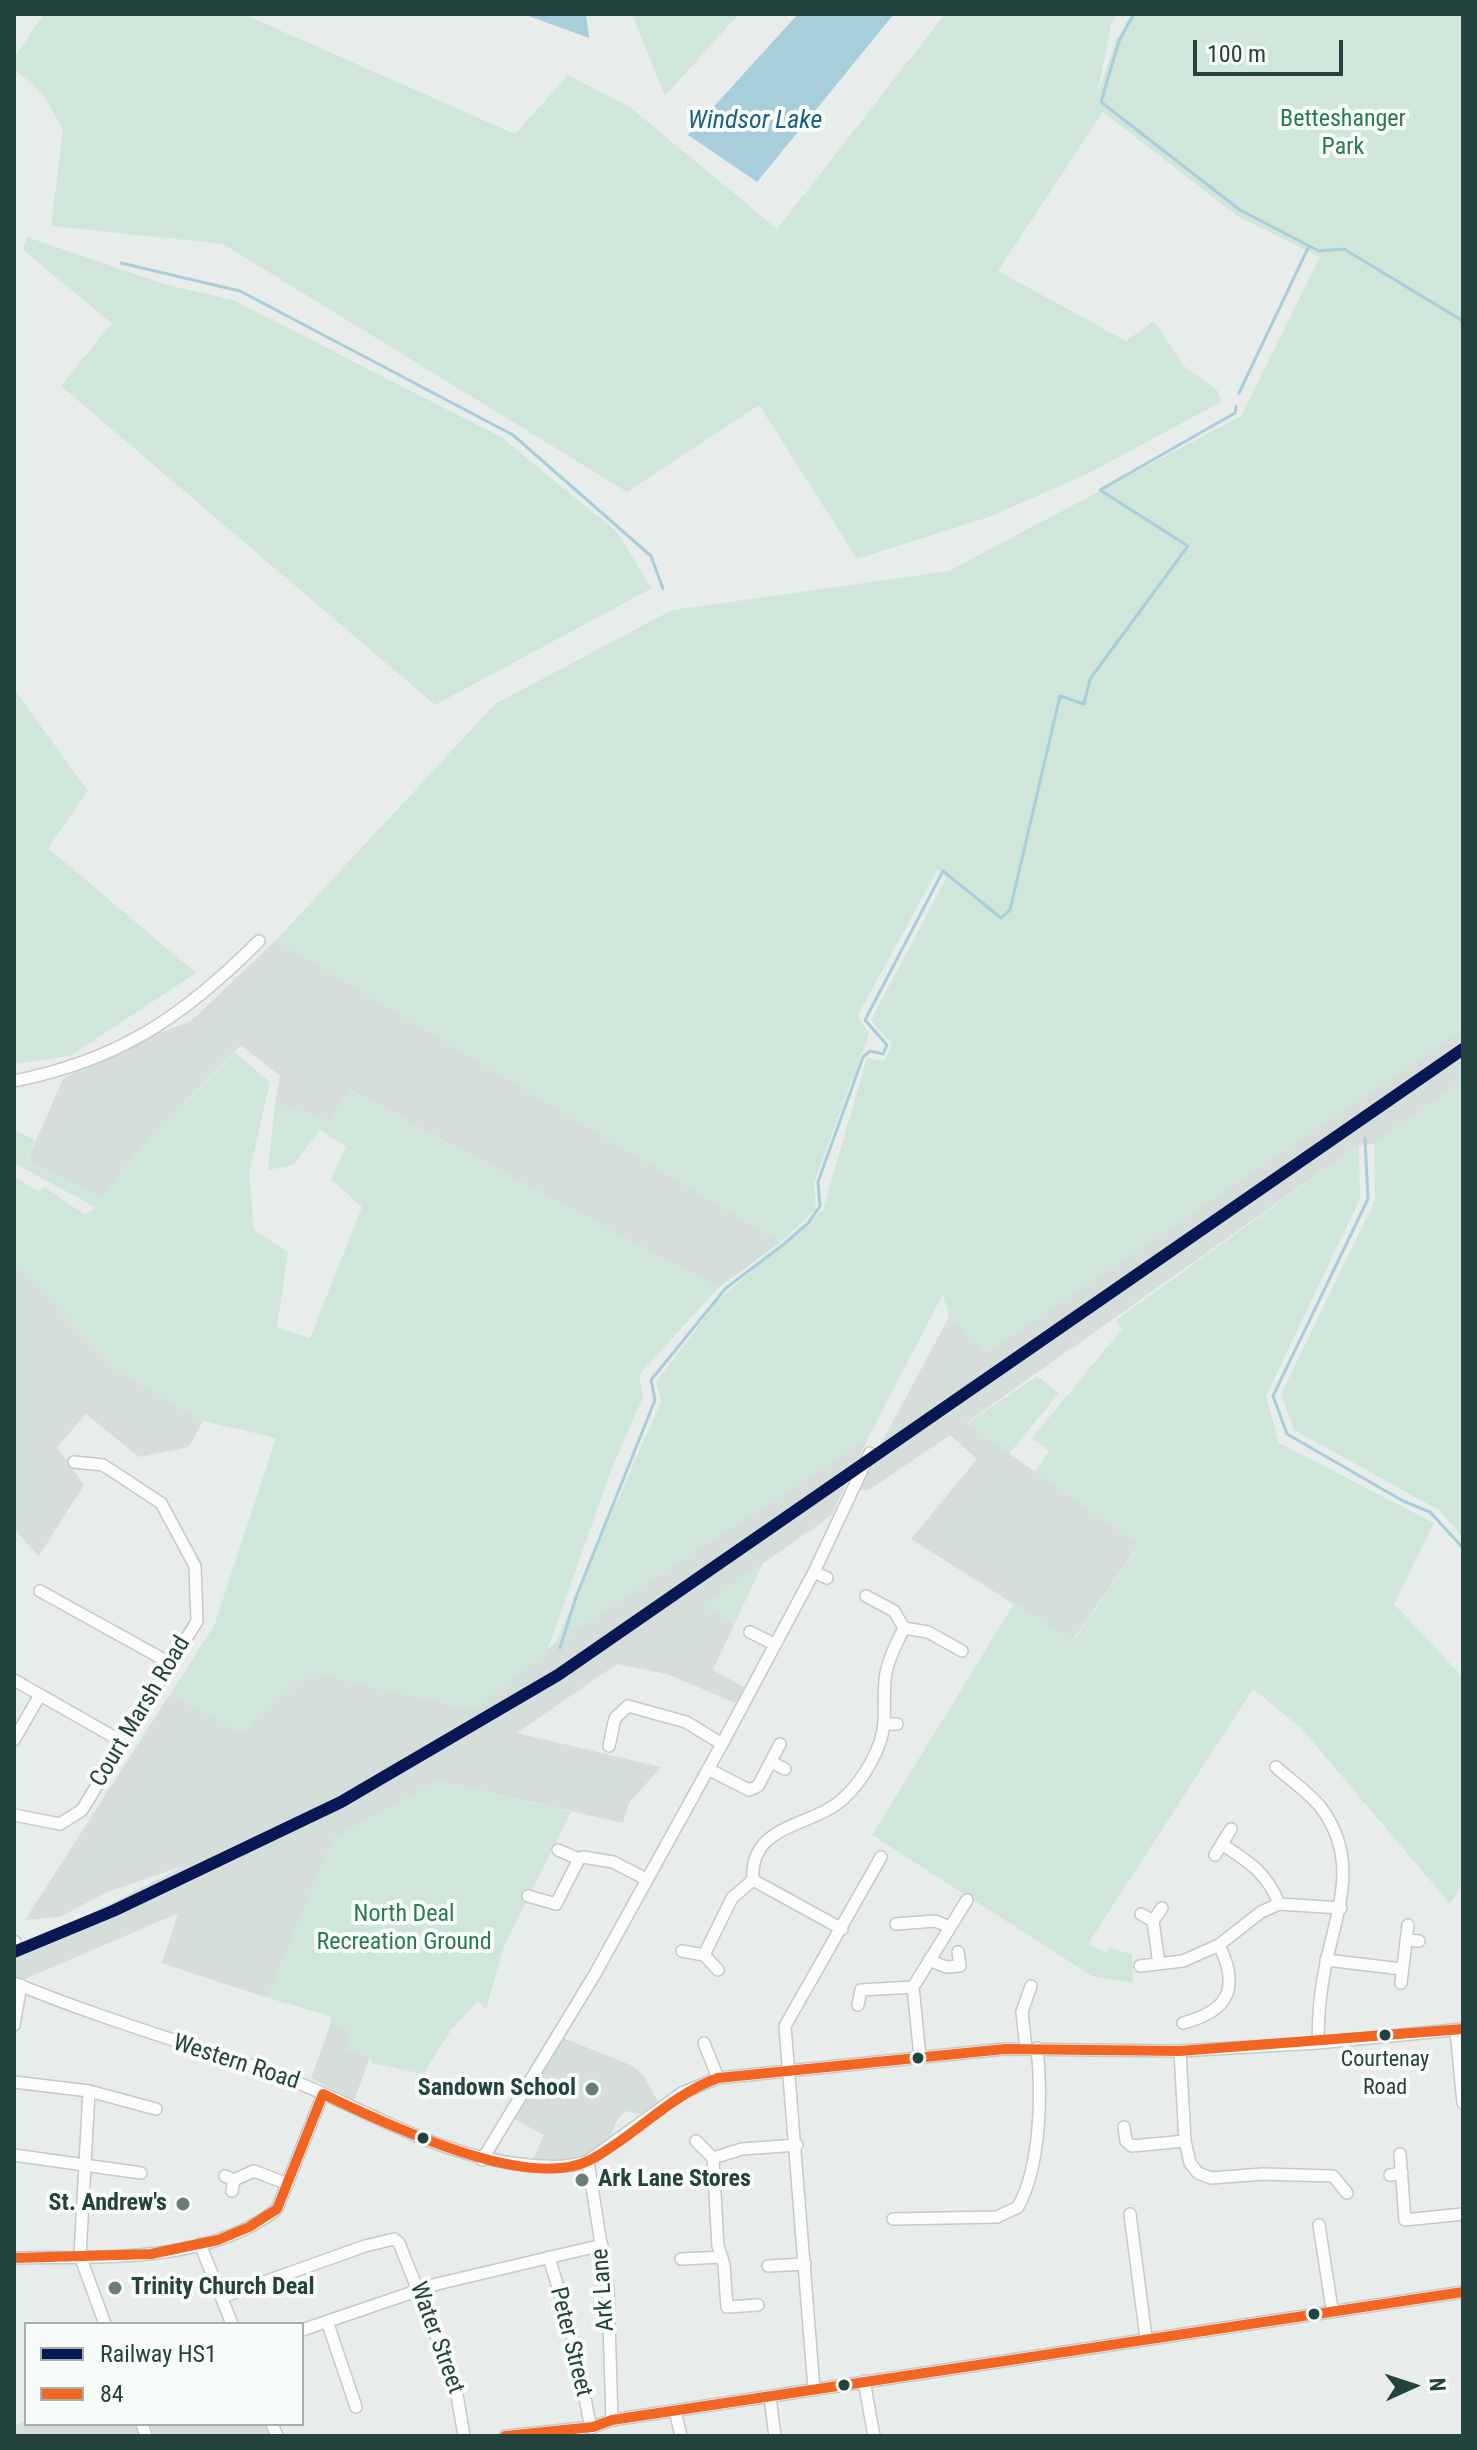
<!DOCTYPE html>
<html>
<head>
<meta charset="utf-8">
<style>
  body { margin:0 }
  #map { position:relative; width:1477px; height:2450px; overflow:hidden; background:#e8edeb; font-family:"Roboto Condensed",sans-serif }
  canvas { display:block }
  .frame { position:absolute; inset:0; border:16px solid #24423e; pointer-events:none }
  .legend { position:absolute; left:24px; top:2322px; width:280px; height:104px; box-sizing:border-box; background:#f7fbf9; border:2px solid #a3b1ae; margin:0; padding:10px 14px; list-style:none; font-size:24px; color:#24423e }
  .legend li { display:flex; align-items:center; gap:16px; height:40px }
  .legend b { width:40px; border:2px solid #a3b1ae }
  .north { position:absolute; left:1373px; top:2346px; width:80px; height:80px; -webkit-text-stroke:6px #f7fbf9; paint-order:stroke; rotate:87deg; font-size:22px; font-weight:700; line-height:32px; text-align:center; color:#24423e }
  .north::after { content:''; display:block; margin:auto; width:28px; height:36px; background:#24423e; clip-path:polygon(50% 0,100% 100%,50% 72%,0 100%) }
  .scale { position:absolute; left:1193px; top:40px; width:150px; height:36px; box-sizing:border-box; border:4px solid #24423e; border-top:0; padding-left:10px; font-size:24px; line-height:28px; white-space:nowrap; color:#24423e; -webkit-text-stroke:6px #f7fbf9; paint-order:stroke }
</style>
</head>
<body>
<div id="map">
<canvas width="1477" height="2450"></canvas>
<div class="frame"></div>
<ul class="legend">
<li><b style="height:10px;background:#091855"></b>Railway HS1</li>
<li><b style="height:10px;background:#f26522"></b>84</li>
</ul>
<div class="north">N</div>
<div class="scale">100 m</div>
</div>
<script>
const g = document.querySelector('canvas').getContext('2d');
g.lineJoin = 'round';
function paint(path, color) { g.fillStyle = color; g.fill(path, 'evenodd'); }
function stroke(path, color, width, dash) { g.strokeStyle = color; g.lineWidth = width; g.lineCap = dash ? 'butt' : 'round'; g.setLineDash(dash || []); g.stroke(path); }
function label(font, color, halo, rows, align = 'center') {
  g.font = font + ' "Roboto Condensed",sans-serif'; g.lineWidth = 8; g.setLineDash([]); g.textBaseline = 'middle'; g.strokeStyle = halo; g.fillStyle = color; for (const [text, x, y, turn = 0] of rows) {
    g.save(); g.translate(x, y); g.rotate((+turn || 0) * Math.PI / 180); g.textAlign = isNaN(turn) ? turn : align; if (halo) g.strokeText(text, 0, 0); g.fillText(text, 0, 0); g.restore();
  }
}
paint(new Path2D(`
  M276,940l505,302 -63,46 -369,-198 -19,31 -55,-18 5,-27 -39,-31 -93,94 -47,59 -74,-37 36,-82 60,-32 68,-26z
  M1463,1029v52l-89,63 -15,1 -393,278 173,122 -67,96 -161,-102 66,-80 -27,-24 -81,55h-13l93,-173 38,35z
  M14,1263l105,108 84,50 -14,26 -50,10 -53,-43 -29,33 27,38 -45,71 -25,-27z
  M868,1438l-37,78 -128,89 32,18 -22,47 33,18 -8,16 -71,-30 -50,-10 -100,69 144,34 -32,36 -6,20 -185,-42 -105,58 -65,159 -106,-35 16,-50 -157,68 -7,-3v-31l44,-17 128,-65 -79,27 -47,25 -35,3 145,-226 72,39 67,-62 164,39 83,-68z
  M331,2023l21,8 -6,18 24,8 -16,44 -43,-23z
  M563,2038l70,28 10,9 16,28 -15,12 -19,-4 -9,11 -7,19 -13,11 -25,11h-40l13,-28 -30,-16z
  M26,2421v3h241l5,12h-258v-10z`), '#d6dedb');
paint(new Path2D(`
  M44,14h199l272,120 53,-59 63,33 146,121 168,-215h171l-5,11 -14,71 19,-56 15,-26h332v1015l-477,324 -37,-36 -6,-23 -75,144 -312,204 105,-241 -5,-19 63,-83 104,-89 44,-152 17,3 8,-17 -21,-24 75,-142 -8,-9 -80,146 11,19 -55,149 2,26 -35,33 -505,-302 219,-236 177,-94 277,-39 292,-155 79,-159 -83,-41 -134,-104 -105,159 128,70 28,-20 30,45 33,24 4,12 -132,71 -100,44 -132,42 -98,-154 -132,87 -404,-248 -172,-18 12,-97 -20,-34 -29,-27v-10z
  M632,14h107l-74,82z
  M27,237l137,47 69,16 268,137 115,94 36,57 -217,117 -374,-319 50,-62 10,7 -98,-81z
  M14,689l74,102 -40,57 148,125 -126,83 -56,8z
  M235,1052l35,30 -21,92 5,56 34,22 -11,76 33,10 52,-131 -31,-28 15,-32 -26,-17 -26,35 -26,5 7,-67 55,18 18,-31 370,198 -79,87 4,22 -33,76 -63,179 -74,58 -164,-39 -67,63 -72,-40 44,-68 62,-188 -73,-17 -84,-50 -105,-108v-87l25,16 6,-5 40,28 10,-8 -81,-44v-33l21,10 -8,21 74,37 47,-59z
  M1463,1081v457l-24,-28 -145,-80 -13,-36 94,-194 -1,-56z
  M1359,1145l1,54 -94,197 13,47 155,80 -40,81 66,70 3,-1v209l-13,22 -149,-176 -48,-39 -165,255 18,9 3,-5 23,6 1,29 -41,-7 -220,-141 143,-233 58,39 66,-95 -104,-74 14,-21 -17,-13 90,-109 -6,-9z
  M1037,1376l22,17 -50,61 -43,-30z
  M763,1563l-28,60 -33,-18z
  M438,1781l133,31 -67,134 -18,63 -8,-8 -26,28 -29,45 -51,-11 -2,-6 -24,-8 6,-18 -23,-8 2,-7 -63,-18 65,-159z`), '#d1e6da');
paint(new Path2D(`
  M523,14h63l3,24z
  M798,14h96l-137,168 -69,-47z`), '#a8cddb');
stroke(new Path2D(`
  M1134,14l-15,27 -18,61 139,108 79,41 25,-2 119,72
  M121,263l119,28 273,144 138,121 12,33
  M1239,393l70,-147
  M1365,1138l3,61 -95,197 14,38 116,67 27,11 33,36
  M560,1648l16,-51 79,-197 -4,-20 75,-92 58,-44 24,-21 12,-17 -2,-24 45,-125 7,-6 13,3 4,-9 -22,-25 78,-149 58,47 9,-8 50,-214 24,8 6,-25 98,-133 -88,-56 135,-77 1,-6`), '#a8cddb', 3);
const minor = new Path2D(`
  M14,1081c106,-21 170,-65 245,-140
  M814,1572l13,6
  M40,1591l130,72
  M904,1628l24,4 34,19
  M750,1632l24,12
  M14,1680l107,61
  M884,1724h13
  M14,1740l26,-45
  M609,1746l6,-28 13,-12 58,16 36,22
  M771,1762l14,7
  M1276,1767c14,13 34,26 46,42 37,51 16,99 4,154 -6,27 -8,53 -8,80
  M708,1769l41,21 9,-4 22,-42
  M14,1815l46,9 22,-14 115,-189 -2,-55 -34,-63 -58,-38 -29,-3
  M1223,1845c26,17 45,29 56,59
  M558,1850l21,9
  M1215,1855l16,-26
  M753,1880c-4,-58 61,-52 92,-83 18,-17 38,-50 39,-75 1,-16 -1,-33 2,-49 3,-17 11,-30 18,-45l-10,-17 -28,-15
  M528,1896l28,8 23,-45 4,-2 30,5 33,17
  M1141,1914l12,7 6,43
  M1153,1921l9,-13
  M896,1924l39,-3 15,6
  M1407,1940l12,1
  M14,1941l1,1
  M682,1951l22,4 14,15
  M704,1955l28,-57 21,-18 89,49
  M929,1960l17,7 14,-1 -2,-14
  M1326,1960l76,9
  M1140,1966l43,-5 36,-16 42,-33 18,-8 62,4
  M14,1983c83,34 168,59 253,88 89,30 164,86 261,94 21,2 39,3 60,-4l94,-68 36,-15 287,-29 175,2 138,-8 145,-14
  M1401,1983l7,-58
  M858,2005l3,-15 52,-3
  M1183,2023c46,-12 57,-35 36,-78
  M14,2025l7,-40
  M1456,2031l7,72
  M704,2043l14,35
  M1026,2049l-4,-37 9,-26
  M1180,2051l5,90 5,22 8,10 13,5 52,-4 70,2 14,17
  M920,2057l-7,-70 54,-87
  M14,2082l75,9 67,18
  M89,2091l-9,165 25,68
  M1124,2127l2,14 6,5 53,-5
  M696,2141l17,17
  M1400,2154l5,66 58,-6
  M14,2155l127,18
  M482,2160l113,-186 127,-230 92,-172 56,-119
  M588,2161l20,128 4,131
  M1390,2175l12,-2
  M225,2176l9,4 -2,11
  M234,2180l20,-9 34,13
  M1130,2214l16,124
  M893,2219l104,-2 21,-10c23,-42 24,-113 19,-159
  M1319,2225l13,84
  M200,2244l32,80
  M549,2257l23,78 19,93
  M14,2258c84,-2 193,7 263,-49l46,-115
  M681,2259l41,-2
  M768,2266l37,-2
  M222,2297l143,-51 29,-7 5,4 56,140 9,53
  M758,2305l-31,2 -3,-42 -6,-19 -5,-88 29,-9 55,-4
  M327,2321l29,86
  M302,2330l135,-46 165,-39
  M864,2381l10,55
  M814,2389l-29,-363 96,-169
  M770,2397l5,39
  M675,2411l6,25
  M142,2424l4,12
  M272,2424l5,12
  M505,2436l88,-9 19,-7 851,-128`);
stroke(minor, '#c5cac8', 14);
stroke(minor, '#fcfcfc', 11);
stroke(new Path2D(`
  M14,2258l137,-4 67,-14 31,-13 28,-18 46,-115c59,28 204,99 267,66 46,-24 78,-64 128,-82l287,-29 175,2 283,-22
  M505,2436l88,-9 19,-7 851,-128`), '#f26522', 10);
stroke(new Path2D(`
  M14,1952l99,-41 228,-109 217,-127 905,-626`), '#091855', 12);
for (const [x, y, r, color] of [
  [1385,2035,7,"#24423e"],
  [918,2058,7,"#24423e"],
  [592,2089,8,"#697e7b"],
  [423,2138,7,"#24423e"],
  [582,2180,8,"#697e7b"],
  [183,2204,8,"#697e7b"],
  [115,2288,8,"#697e7b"],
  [1314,2314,7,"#24423e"],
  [844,2385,7,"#24423e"]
]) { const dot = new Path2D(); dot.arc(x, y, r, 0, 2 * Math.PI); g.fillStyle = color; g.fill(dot); stroke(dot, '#f7fbf9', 3); }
label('22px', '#24423e', '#f7fbf9', [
  ["Courtenay",1385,2060],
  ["Road",1385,2088]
]);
label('24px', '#2c7a55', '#f7fbf9', [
  ["Betteshanger",1343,120],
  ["Park",1343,148],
  ["North Deal",404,1915],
  ["Recreation Ground",404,1943]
]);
label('24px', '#24423e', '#f7fbf9', [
  ["Court Marsh Road",141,1712,-59],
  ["Western Road",236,2063,18],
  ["Ark Lane",604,2290,-94],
  ["Water Street",436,2338,70],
  ["Peter Street",570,2342,76]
]);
label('bold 24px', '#24423e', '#f7fbf9', [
  ["Sandown School",576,2089],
  ["Ark Lane Stores",598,2180,"left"],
  ["St. Andrew's",167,2204],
  ["Trinity Church Deal",131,2288,"left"]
], 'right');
label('italic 26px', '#1b6181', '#f7fbf9', [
  ["Windsor Lake",755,121]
]);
</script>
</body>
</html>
